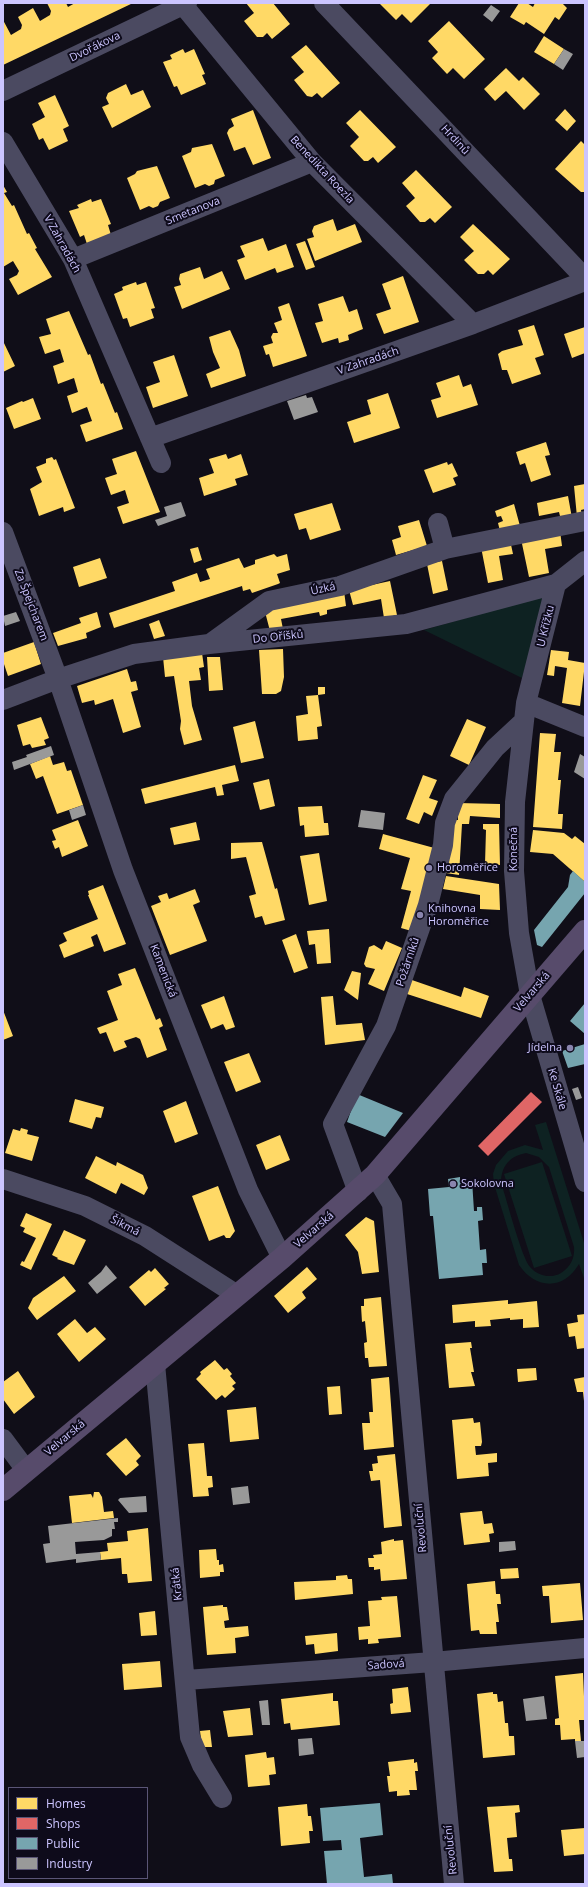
<!DOCTYPE html>
<html>
<head>
<meta charset="utf-8">
<style>
  body { margin:0 }
  #map { position:relative; width:588px; height:1887px; overflow:hidden; background:#100e18; font-family:"Open Sans",sans-serif }
  canvas { display:block }
  .frame { position:absolute; inset:0; border:4px solid #ccc5ff; pointer-events:none }
  .legend { position:absolute; left:8px; top:1787px; width:140px; height:92px; box-sizing:border-box; background:#0e0b1b; border:1px solid #5a5576; margin:0; padding:5px 7px; list-style:none; font-size:12px; color:#ccc5ff }
  .legend li { display:flex; align-items:center; gap:8px; height:20px }
  .legend b { width:20px; border:1px solid #5a5576 }
</style>
</head>
<body>
<div id="map">
<canvas width="588" height="1887"></canvas>
<div class="frame"></div>
<ul class="legend">
<li><b style="height:11px;background:#ffd966"></b>Homes</li>
<li><b style="height:11px;background:#e06666"></b>Shops</li>
<li><b style="height:11px;background:#76a5af"></b>Public</li>
<li><b style="height:11px;background:#999"></b>Industry</li>
</ul>
</div>
<script>
const g = document.querySelector('canvas').getContext('2d');
g.lineJoin = 'round';
function paint(path, color) { g.fillStyle = color; g.fill(path, 'evenodd'); }
function stroke(path, color, width, dash) { g.strokeStyle = color; g.lineWidth = width; g.lineCap = dash ? 'butt' : 'round'; g.setLineDash(dash || []); g.stroke(path); }
function label(font, color, halo, rows, align = 'center') {
  g.font = font + ' "Open Sans",sans-serif'; g.lineWidth = 4; g.setLineDash([]); g.textBaseline = 'middle'; g.strokeStyle = halo; g.fillStyle = color; for (const [text, x, y, turn = 0] of rows) {
    g.save(); g.translate(x, y); g.rotate((+turn || 0) * Math.PI / 180); g.textAlign = isNaN(turn) ? turn : align; if (halo) g.strokeText(text, 0, 0); g.fillText(text, 0, 0); g.restore();
  }
}
paint(new Path2D(`
  M546,595l-24,83 -98,-48z
  M546,1122l39,124v35l-6,-17c-15,26 -43,26 -60,1l-25,-81 -1,-10 3,-9 12,-14 17,-6 18,5 -8,-25zM526,1153l13,4 10,10 25,80c1,10 -3,20 -13,26 -10,6 -23,3 -31,-6 -9,-11 -23,-67 -29,-84 0,-17 9,-27 25,-30z
  M542,1162l30,94 -38,12 -30,-94z`), '#0e2222');
paint(new Path2D(`
  M47,3h19l2,4 7,-4h58l-130,62v-45l8,15 10,-6 1,-4 -4,-8 15,-9 7,13 10,-6 1,-4z
  M246,3h27l17,21 -18,15 -5,-6 -4,4h-6l-13,-16 10,-8z
  M429,3l1,1 -19,19 -9,-9 -6,6 -16,-16z
  M519,3h8l6,4 2,-4h27l5,5 -8,12 -4,-3 -11,17 -18,-12 -2,3 -14,-8z
  M449,21l36,38 -21,20 -11,-11 -6,6 -15,-16 6,-6 -10,-11z
  M544,36l20,13 -10,15 -20,-12z
  M306,45l34,38 -18,15 -5,-5 -5,4 -5,-1 -13,-16 10,-8 -13,-15z
  M183,49l2,4 9,-4 11,25 -3,1 4,9 -25,11 -4,-9 -3,1 -11,-25 9,-3 -2,-4z
  M506,68l13,13 4,-4 17,17 -16,16 -18,-19 -11,10 -11,-12z
  M126,84l5,11 12,-5 8,17 -39,21 -10,-21 7,-3 -3,-6 2,-5z
  M55,95l14,31 -6,3 5,12 -19,9 -6,-12 -4,2 -7,-16 13,-7 -7,-14z
  M565,109l11,12 -9,10 -12,-11z
  M253,110l18,48 -18,7 -8,-18 -11,4 -7,-18 2,-4 5,-3 -3,-7z
  M360,110l36,37 -18,16 -5,-6 -5,4h-4l-14,-15 9,-9 -13,-14z
  M581,141l4,4v47h-4l-26,-23z
  M212,144l13,32 -10,4 -1,4 -5,2 -4,-2 -10,4 -13,-32 9,-4 1,-4z
  M157,166l13,32 -10,4 -2,4 -5,2 -4,-2 -9,4 -13,-32 8,-4 2,-3z
  M416,170l36,37 -17,16 -5,-5 -5,4h-5l-14,-16 9,-8 -13,-15z
  M3,185l4,7 -3,1 8,13 2,-1 13,29 2,-1 8,15 -2,1 17,28 -34,18 -9,-16 8,-4 2,-4 -6,-10 -10,6z
  M91,199l1,3 9,-3 10,25 -3,1 3,10 -24,9 -3,-9 -4,2 -11,-26 10,-3 -2,-3z
  M333,219l4,12 18,-7 7,18 -47,19 -8,-22 7,-2 -2,-6 2,-5z
  M473,224l37,35 -17,16 -5,-5 -4,4h-6l-14,-14 10,-9 -14,-14z
  M263,238l5,13 18,-7 8,23 -17,6 -2,-5 -30,12 -8,-20 8,-3 -5,-11z
  M305,241l10,26 -9,3 -10,-26z
  M200,267l4,12 18,-8 8,18 -48,20 -8,-22 7,-2 -2,-6 1,-5z
  M403,276l16,46 -35,12 -8,-20 15,-5 -9,-25z
  M136,282l1,3 9,-3 9,26 -4,1 3,9 -24,9 -3,-9 -4,1 -9,-25 9,-4 -1,-3z
  M343,296l6,16 8,-3 6,20 -15,6 1,5 -10,3 -1,-5 -16,5 -7,-20 8,-2 -5,-17z
  M289,303l18,53 -34,11 -4,-13 -3,1 -3,-9 10,-3 -2,-6 2,-4h5l-4,-10 8,-3 -4,-13z
  M69,311l19,44 2,-1 11,30 2,-1 12,30 2,-1 6,17 -37,13 -6,-17 12,-4 -5,-14 -15,6 -5,-17 11,-4 -4,-14 -16,6 -5,-18 11,-4 -4,-13 -15,5 -6,-17 12,-3 -5,-15z
  M534,325l10,30 -9,3 6,16 -29,10 -5,-14h-5l-4,-16 4,-3 21,-6 -5,-15z
  M585,327v26l-13,5 -8,-24z
  M230,330l9,20 7,26 -35,12 -5,-14 14,-6 -7,-16 -4,-15z
  M3,341l12,25 -12,6z
  M174,355l14,41 -35,12 -7,-21 14,-5 -7,-20z
  M459,375l4,12 8,-3 7,21 -41,13 -6,-18 10,-3 -5,-14z
  M388,393l12,35 -46,15 -7,-21 24,-8 -4,-14z
  M33,398l8,21 -27,10 -8,-21 16,-7 1,1z
  M546,442l4,13 -5,1 6,19 -20,7 -6,-19 -5,2 -4,-13z
  M136,451l24,61 -37,12 -6,-17 12,-4 -4,-13 -14,5 -6,-17 12,-4 -5,-15z
  M226,454l2,5 13,-5 7,21 -13,4 2,6 -33,11 -5,-18 15,-5 -5,-14z
  M52,457l2,3 2,-1 19,49 -11,4 -1,-5 -24,9 -9,-27 12,-7 -6,-15 10,-4v-4z
  M447,462l1,3 4,-2 6,13 -5,2 3,7 -23,8 -9,-23z
  M585,484v25l-4,1 1,7h-5l-3,-31z
  M568,496l4,22 -11,2 -2,-8 -20,4 -2,-13z
  M332,503l9,27 -31,10 -4,-12 -7,2 -5,-16z
  M514,504l6,22 -20,5 -2,-8 5,-2 -2,-5 -4,1 -2,-6z
  M419,520l8,26 -31,9 -4,-15 9,-3 -3,-11z
  M560,531l2,15 -17,3 4,24 -20,4 -8,-38z
  M510,540l3,14 -14,2 4,24 -15,3 -7,-36z
  M198,547l4,13 -8,3 -4,-14z
  M274,554l3,3 10,-3 3,16 -13,4 3,9 -2,1 -26,9 -2,-4 -7,2 -1,-5 -128,42 -5,-15 66,-22 -3,-9 25,-9 3,9 10,-3 -4,-10 33,-11 5,10 11,-4v-4z
  M100,558l7,20 -28,9 -6,-20z
  M442,561l6,29 -15,4 -6,-30z
  M390,581l7,34 -13,3 -3,-19 -28,6 -4,-15z
  M344,591l2,15 -19,4v4l-7,2 -1,-4 -38,7 2,10 -13,2 -6,-23z
  M97,612l4,15 -15,6 1,5 -29,8 -5,-13 28,-10 -2,-5z
  M159,620l6,16 -11,3 -5,-15z
  M34,642l7,22 -33,12 -5,-15v-8z
  M283,649l1,28 -3,14 -5,3h-14l-3,-44z
  M551,650l18,2 -1,8 17,3 -5,43 -18,-3 5,-35 -12,-2 -1,10 -7,-1z
  M202,653l2,14 -5,1 2,12 -12,1 3,25 10,34 -18,5 -4,-16 1,-8 -7,-45 -9,1 -2,-20z
  M207,657h13l3,33 -14,1z
  M127,669l4,13 5,-1 2,9 -7,2 10,35 -18,6 -10,-34 -18,6 -1,-5 -12,3 -5,-17z
  M318,687h7v7l-7,1 4,31 -5,1 1,12 -20,2 -2,-25 12,-2 -2,-18 12,-1z
  M41,717l8,21 -5,2 2,5 -14,3 -2,-4 -7,2 -6,-21z
  M467,719l19,8 -17,38 -19,-9z
  M255,721l9,37 -23,5 -8,-36z
  M540,733l16,1 -2,18h7l-3,28h3l-3,34h5l-1,15 -29,-2z
  M50,756l3,9 11,-3 3,9 4,-1 12,35 -26,9 -14,-38 -7,3 -6,-15z
  M235,765l4,16 -17,4 2,10 -7,1 -2,-9 -70,17 -4,-15z
  M423,775l14,5 -8,18 9,3 -6,15 -8,-4 -5,12 -13,-5z
  M269,779l6,27 -15,4 -7,-27z
  M458,803l42,1v14l-30,-2 -1,8h-7l-3,51 -13,-2 5,-54 7,1z
  M322,806l2,17h4l1,12 -24,2 -1,-12 -4,1 -2,-19z
  M78,820l10,26 -26,11 -3,-10 -4,2 -3,-8 4,-1 -4,-10z
  M196,822l4,18 -26,5 -4,-17z
  M483,824h16l1,41 -15,-1 1,-34 -3,-1z
  M533,830l31,3 8,6 3,-3 10,8v38l-32,-28 -23,-2z
  M383,834l55,15 -23,83 -14,-4 10,-37 -10,-2 9,-31 -31,-9z
  M262,842l13,47 2,-1 8,32 -20,5 -3,-9 -7,2 -6,-22 7,-2 -10,-37 -15,2v-16z
  M319,853l8,48 -18,4 -9,-49z
  M446,876l53,8 1,26 -20,-1v-14l-37,-6z
  M103,885l23,59 -22,8 -7,-18 -6,3 3,9 -30,12 -5,-13 8,-4 -4,-8 35,-14 -10,-24h1l-1,-4z
  M195,889l5,13 -7,3 14,36 -37,14 -19,-49 10,-4 -3,-6 9,-3 2,6z
  M329,929l2,34 -14,1 -2,-20 -6,1 -2,-14z
  M296,934l12,34 -14,5 -12,-33z
  M386,941l16,7 -18,43 -16,-7 7,-15 -9,-2 -2,-3 5,-17 5,-2 8,5z
  M135,968l21,52 4,-2 3,8 -4,2 8,22 -20,8 -7,-19 -4,-2 -12,4 3,6 -13,5 -8,-20 -6,2 -3,-6 21,-8 -11,-29 15,-6 -4,-11z
  M352,971l9,2 -3,27 -14,-10z
  M409,979l52,18 3,-10 25,9 -8,22 -77,-25z
  M224,996l11,31 -9,3 -3,-6 -12,5 -10,-24z
  M333,996l3,29 26,-2 3,17 -40,5 -4,-48z
  M3,1010l10,26 -10,4z
  M249,1053l12,29 -25,10 -12,-30z
  M75,1099l29,8 -3,11 -5,-1 -4,12 -23,-7z
  M186,1101l12,33 -23,9 -12,-32z
  M21,1128l7,2 -1,4 12,3 -7,24 -27,-8 8,-24 7,2z
  M280,1135l10,25 -24,10 -10,-25z
  M96,1156l20,10 1,-4 26,13 5,13 -4,7 -23,-12 -5,11 -31,-16z
  M218,1186l17,45 -5,7h-4l-2,-3 -15,6 -17,-45z
  M26,1213l26,11 -21,46 -11,-5 2,-4 2,1 12,-24 -13,-6 2,-4 -5,-2z
  M366,1217l8,4 5,51 -17,2 -4,-22 -13,-17z
  M64,1230l22,10 -12,25 -17,-6 1,-1 -6,-3z
  M307,1267l10,12 -15,13 4,6 -18,15 -14,-17z
  M155,1268l14,16 -5,4 2,1 -21,17 -16,-19 20,-17 2,2z
  M64,1276l12,15 -39,29 -9,-12 5,-10z
  M381,1297l6,69 -18,1 -1,-9h-3l-1,-15 3,-1 -2,-21 -3,1 -1,-16h3v-7z
  M508,1300v4l29,-3 2,26 -16,1v-9l-13,1v-2l-20,2 1,6 -16,1v-6l-22,2 -1,-18z
  M585,1314v34l-8,1 -2,-13 -6,1 -2,-13 11,-2 -1,-7z
  M75,1319l12,14 8,-6 11,12 -27,23 -22,-28z
  M471,1342l1,6h-2l4,24h-3l4,14 -26,2 -4,-44z
  M215,1360l9,10 3,-2 5,6 -2,2 6,7 -4,3 3,3 -10,9 -3,-3 -6,5 -20,-21 5,-5 -1,-2z
  M536,1368l1,12 -19,2 -1,-13z
  M18,1371l17,26 -21,17 -11,-15v-17z
  M389,1377l5,70 -30,3 -2,-27h8l-1,-11h4l-2,-33z
  M585,1377v24h-1l-1,-9h-6l-3,-13z
  M340,1386l2,28 -13,1 -2,-28z
  M256,1407l3,32 -29,3 -3,-32z
  M473,1418l1,5 6,-1 2,20 -1,4h-6l1,9 21,-2v9l-9,1 1,13 -32,3 -5,-59z
  M126,1438l15,18 -5,5 3,4 -13,11 -20,-22z
  M204,1443l3,33h5l1,11 -5,1 1,8 -16,1 -5,-53z
  M395,1454l7,72 -18,2 -4,-48 -9,1 -2,-10h4l-1,-7 6,-1 -1,-7z
  M94,1492h5l3,5 2,15 9,-1 1,7 -42,5 -3,-27 22,-2 2,4z
  M482,1511l2,13 8,-1 2,10 -5,1 1,8 -26,3 -4,-32z
  M148,1528l4,53 -24,2 -1,-9h-5l-1,-16 -20,2 -1,-8 8,-1 -1,-8 21,-2 -1,-10z
  M394,1539v2l9,-1 4,39 -26,2 -1,-12 -6,1v-3h-5l-1,-9h6l-1,-3 9,-1 -1,-12z
  M216,1549l1,11h2v5l4,-1 1,8h-4v4l-20,2 -1,-28z
  M518,1568l1,10 -18,1 -1,-10z
  M347,1575l1,4h4l1,15 -58,6 -1,-18 42,-2v-4z
  M495,1581l1,13h4l1,10h-4l2,18h-3l1,12h-17l-1,-4 -8,1 -4,-47z
  M580,1583l3,37 -32,3 -2,-27h-6l-1,-10z
  M397,1596l4,41 -23,2 1,4 -11,1v-5l-9,1 -1,-13 12,-1 -2,-25 14,-1 -1,-3z
  M223,1605v2h4l2,13 -5,1 1,7 23,-2 1,10 -14,2 1,15 -29,2 -4,-48z
  M155,1611l2,24 -16,1 -2,-23z
  M337,1633l1,18 -23,3 -1,-10 -8,1 -1,-9z
  M160,1661l2,26 -38,3 -2,-26z
  M583,1673l2,47h-6l2,21h-6v-2l-14,1 -1,-15h-5v-6l4,-1 -4,-42z
  M408,1687l3,25 -20,2 -1,-10 3,-1 -1,-14z
  M493,1692v2h4l1,8 5,-1 2,22h3l1,13h5l1,19 -32,3 -6,-64z
  M333,1693v8h5l2,24 -49,5 -1,-7 -6,1 -3,-25z
  M250,1708l3,27 -25,2 -5,-26z
  M210,1730l2,17h-10l-2,-16z
  M266,1752l1,6 7,-1 2,17 -7,1 1,10 -22,2 -3,-32z
  M414,1759v4l3,-1 1,9h-3l2,19h-8l1,5 -13,1v-5l-8,1 -2,-16h3l-2,-14z
  M307,1804l1,12h3l2,15h-4l1,12 -29,3 -3,-39z
  M519,1805l1,7 -5,1 2,24 -10,1 2,21h3l1,12 -19,1 -7,-65z
  M585,1828v26l-21,2 -3,-26z`), '#ffd966');
paint(new Path2D(`
  M531,1092l11,10 -54,54 -10,-10z`), '#e06666');
paint(new Path2D(`
  M573,871l12,11v11l-43,54 -5,-2 -3,-15 34,-43 2,-12z
  M585,1003v31l-15,-13z
  M585,1044v20l-17,4 -6,-17z
  M357,1094l46,19 -18,24 -38,-15z
  M460,1177v4l12,-1 2,31h3v-4h5l1,13 -5,1 2,29 6,-1 1,14h-5l1,12 -44,4 -6,-63h-3l-2,-27 21,-2 -1,-8z
  M380,1803l3,32 -23,3 4,39 28,-3 1,10h-66l-3,-33 18,-1 -1,-10 -18,1 -3,-33z`), '#76a5af');
paint(new Path2D(`
  M491,5l9,6 -8,11 -9,-7z
  M564,49l9,5 -10,16 -9,-6z
  M306,395l1,3 5,-1 6,15 -24,8 -7,-19z
  M181,502l5,14 -28,10 -3,-6 12,-4 -3,-9z
  M16,612l4,9 -15,5 -2,-10z
  M51,746l3,9 -40,15 -2,-8 15,-5 -1,-2z
  M580,754l5,3v22l-11,-7z
  M83,805l3,10 -14,5 -3,-10z
  M361,810l24,3 -2,17 -25,-3z
  M578,1087l4,11 -6,2 -4,-11z
  M106,1265l11,13 -20,16 -9,-11 13,-11z
  M248,1486l2,17 -17,2 -2,-17z
  M146,1496l1,16 -18,1 -11,-13 2,-2z
  M118,1518v4h-4l1,7h-3v7l-8,4 -29,2 1,12 24,-2 1,8 -25,3v-4l-30,4 -3,-19 7,-1 -2,-17z
  M515,1541l1,9 -17,2v-10z
  M544,1696l3,23 -21,2 -3,-22z
  M268,1700l2,25h-8l-3,-24z
  M312,1738l2,16 -15,2 -1,-17z
  M575,1741h10v16l-8,1z`), '#999');
stroke(new Path2D(`
  M324,3l261,275
  M183,5l129,157 161,162
  M3,91l184,-88
  M3,142l70,117 88,204
  M73,259l239,-97
  M150,438l323,-114 112,-43
  M438,523l7,26
  M3,532l55,147 65,191 125,320 34,68
  M585,561l-29,23 -30,119 -11,99 -1,69 5,62 11,62 55,187
  M211,643l58,-42 71,-15 105,-37 140,-28
  M3,700l55,-21 76,-25 75,-10 197,-20 150,-40
  M526,703l59,24
  M375,1175l17,29 62,680
  M3,1179l82,27 60,30 92,59
  M358,1192l-25,-68 53,-98 42,-121 15,-60 2,-22 9,-24 41,-51 29,-27
  M155,1364l35,373 12,28 20,33
  M3,1439l23,31
  M186,1680l247,-18 152,-14`), '#4b4a61', 20);
stroke(new Path2D(`
  M3,1490l279,-232 93,-83 210,-244`), '#574b6b', 22);
for (const [x, y, r, color] of [
  [429,868,4,"#8a85ae"],
  [420,915,4,"#8a85ae"],
  [570,1048,4,"#8a85ae"],
  [453,1184,4,"#8a85ae"]
]) { const dot = new Path2D(); dot.arc(x, y, r, 0, 2 * Math.PI); g.fillStyle = color; g.fill(dot); stroke(dot, '#0e0b1b', 1.5); }
label('11px', '#ccc5ff', '#0e0b1b', [
  ["Dvořákova",95,47,-26],
  ["Hrdinů",455,140,47],
  ["Benedikta Roezla",322,170,47],
  ["Smetanova",193,211,-22],
  ["V Zahradách",62,244,61],
  ["V Zahradách",368,361,-19],
  ["Úzká",323,589,-12],
  ["Za Špejcharem",31,605,69],
  ["U Křížku",546,626,-76],
  ["Do Oříšků",278,637,-6],
  ["Konečná",514,849,-90],
  ["Požárníků",408,962,-71],
  ["Kamenická",163,971,69],
  ["Velvarská",532,992,-49],
  ["Ke Skále",557,1089,74],
  ["Šikmá",125,1226,27],
  ["Velvarská",314,1230,-41],
  ["Velvarská",65,1438,-40],
  ["Revoluční",421,1528,-95],
  ["Krátká",177,1584,-96],
  ["Sadová",386,1665,-4],
  ["Revoluční",451,1850,-96]
]);
label('11px', '#ccc5ff', '#0e0b1b', [
  ["Horoměřice",437,868],
  ["Knihovna",428,909],
  ["Horoměřice",428,922],
  ["Jídelna",562,1048,"right"],
  ["Sokolovna",461,1184]
], 'left');
</script>
</body>
</html>
